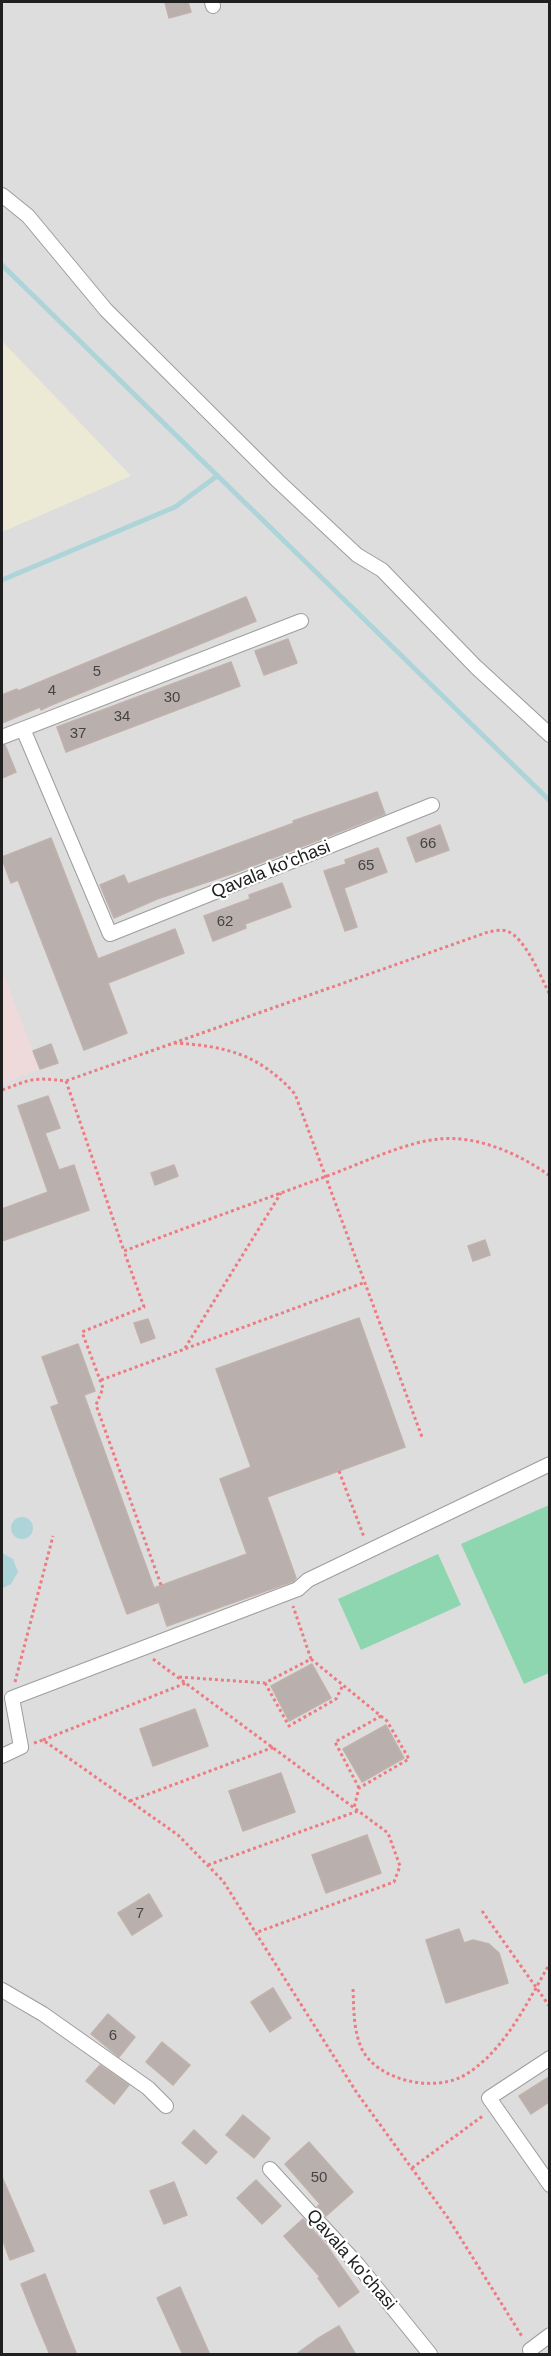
<!DOCTYPE html>
<html>
<head>
<meta charset="utf-8">
<style>
  body { margin:0 }
  #map { position:relative; width:551px; height:2356px; overflow:hidden; background:#f0ece8; font-family:Helvetica,sans-serif }
  canvas { display:block }
  .frame { position:absolute; inset:0; border:3px solid #202020; pointer-events:none }
</style>
</head>
<body>
<div id="map">
<canvas width="551" height="2356"></canvas>
<div class="frame"></div>
</div>
<script>
const g = document.querySelector('canvas').getContext('2d');
g.lineJoin = 'round';
function paint(path, color) { g.fillStyle = color; g.fill(path, 'evenodd'); }
function stroke(path, color, width, dash) { g.strokeStyle = color; g.lineWidth = width; g.lineCap = dash ? 'butt' : 'round'; g.setLineDash(dash || []); g.stroke(path); }
function label(font, color, halo, rows, align = 'center') {
  g.font = font + ' Helvetica,sans-serif'; g.lineWidth = 4.5; g.setLineDash([]); g.textBaseline = 'middle'; g.strokeStyle = halo; g.fillStyle = color; for (const [text, x, y, turn = 0] of rows) {
    g.save(); g.translate(x, y); g.rotate((+turn || 0) * Math.PI / 180); g.textAlign = isNaN(turn) ? turn : align; if (halo) g.strokeText(text, 0, 0); g.fillText(text, 0, 0); g.restore();
  }
}
paint(new Path2D(`
  M2,2h547v2352h-547z`), '#dedddd');
paint(new Path2D(`
  M2,970l38,99 -38,15z`), '#eed9db');
paint(new Path2D(`
  M2,341l129,135 -129,56z`), '#ecead5');
paint(new Path2D(`
  M549,1505v168l-25,11 -63,-140z
  M438,1554l23,51 -100,45 -23,-51z`), '#8ed6af');
paint(new Path2D(`
  M11 1528a11 11 0 1 1 22 0a11 11 0 1 1-22 0Z
  M2,1553l11,6 5,13 -7,12 -8,4z`), '#add5d9');
stroke(new Path2D(`
  M2,265l548,536
  M2,580l173,-73 42,-31`), '#add5d9', 5);
const building = new Path2D(`
  M165,2h23l3,10 -22,6z
  M246,597l10,24 -207,85 -8,4 -1,-3 -38,16v-28l15,-6 1,2z
  M288,639l9,24 -33,12 -9,-24z
  M231,662l9,24 -174,66 -9,-25z
  M5,745l11,27 -14,6v-32z
  M377,792l8,22 -148,58 -80,27 -43,19 -14,-33 24,-10 4,9 166,-61 -1,-2z
  M440,825l9,25 -33,12 -9,-24z
  M51,838l47,121 77,-30 9,24 -76,30 19,50 -43,17 -66,-170 -7,3 -9,-24v-2z
  M378,848l9,24 -43,16 13,39 -12,4 -21,-60 22,-7 -1,-4z
  M282,883l9,24 -46,17 1,4 -33,13 -9,-25 46,-17 -1,-4z
  M51,1044l7,19 -18,6 -7,-18z
  M48,1096l12,32 -15,5 14,37 15,-5 15,45 -87,31v-32l46,-17 -30,-86z
  M174,1165l4,11 -23,9 -4,-12z
  M485,1240l5,15 -17,6 -5,-15z
  M359,1318l46,129 -138,50 29,81 -2,3 -127,45 -8,-24 -32,12 -76,-207 8,-3 -17,-47 36,-13 17,47 -11,4 70,193 93,-34 -27,-75 31,-12 -35,-98z
  M148,1319l7,19 -14,5 -7,-20z
  M312,1664l19,34 -42,23 -18,-35z
  M195,1709l13,37 -55,20 -13,-37z
  M386,1725l18,33 -42,24 -19,-33z
  M281,1773l14,39 -52,19 -14,-40z
  M367,1835l14,38 -55,20 -14,-38z
  M149,1894l13,22 -30,19 -14,-22z
  M459,1929l5,14 9,-3 16,4 10,9 9,30 -62,20 -20,-63z
  M273,1988l18,30 -21,14 -19,-30z
  M108,2014l27,23 -16,20 -28,-23z
  M162,2042l28,23 -17,20 -27,-23z
  M100,2065l29,20 -15,19 -28,-23z
  M549,2077v25l-18,12 -12,-18z
  M243,2115l27,23 -16,20 -28,-23z
  M194,2130l23,22 -11,12 -24,-21z
  M309,2142l44,50 -27,24 -9,-9 3,-3 -35,-40z
  M2,2177l32,74 -24,9 -8,-22z
  M256,2180l25,26 -19,18 -25,-26z
  M174,2182l13,33 -23,9 -14,-33z
  M303,2219l24,27 32,46 -20,15 -21,-29 2,-1 -36,-41z
  M45,2274l21,54 11,27h-27l-16,-38 -13,-33z
  M180,2287l30,68h-27l-26,-57z
  M339,2326l17,29h-61l22,-16z`);
paint(building, '#b9b0ad');
stroke(building, '#c0b1ab', 1.5);
const minor = new Path2D(`
  M212,2l1,4
  M2,195l26,21 78,94 172,171 79,74 25,15 94,97 74,68
  M23,729l87,205 322,-129
  M2,737l299,-116
  M2,1756l19,-9 -9,-49 286,-109 10,-9 242,-116
  M2,1990l41,24 105,74 18,18
  M550,2058l-61,40 61,87
  M270,2169l88,96 72,89
  M530,2350l20,-15`);
stroke(minor, '#9d9d9d', 16);
stroke(new Path2D(`
  M174,1043c52,3 85,11 121,51l127,343
  M66,1081l58,170
  M2,1090c30,-11 31,-13 64,-9l422,-149c6,-1 13,-3 19,-1 19,7 34,47 43,64
  M185,1348l96,-155
  M101,1380l262,-97
  M339,1471l25,66
  M161,1585l-65,-180 7,-17 -21,-56 62,-25 -20,-56c69,-26 138,-51 206,-76 32,-12 76,-33 109,-36 38,-4 81,15 111,37
  M153,1659l235,174 12,33 -6,16 -139,51
  M311,1659l76,62 22,38 -50,29 -5,20
  M179,1677l86,6 46,-24 -18,-53
  M15,1682l38,-146
  M265,1683l24,43 47,-27 7,-14
  M43,1740l143,-57
  M34,1743l9,-3 135,95 45,46 134,212 91,125 75,120
  M359,1788l-24,-46 46,-26
  M130,1801l144,-54
  M208,1865l150,-54
  M482,1911l68,96
  M353,1989c1,20 0,39 8,58 14,33 70,45 100,30 9,-4 19,-13 26,-19 27,-27 44,-62 63,-95
  M412,2168l72,-53`), '#ec7c82', 3, [3, 3]);
stroke(minor, '#fff', 14);
label('15px', '#464443', null, [
  ["5",97,672],
  ["4",52,691],
  ["30",172,698],
  ["34",122,717],
  ["37",78,734],
  ["66",428,844],
  ["65",366,866],
  ["62",225,922],
  ["7",140,1914],
  ["6",113,2036],
  ["50",319,2178]
]);
label('18px', '#202020', '#fff', [
  ["Qavala ko'chasi",271,870,-22],
  ["Qavala ko'chasi",351,2260,49]
]);
</script>
</body>
</html>
